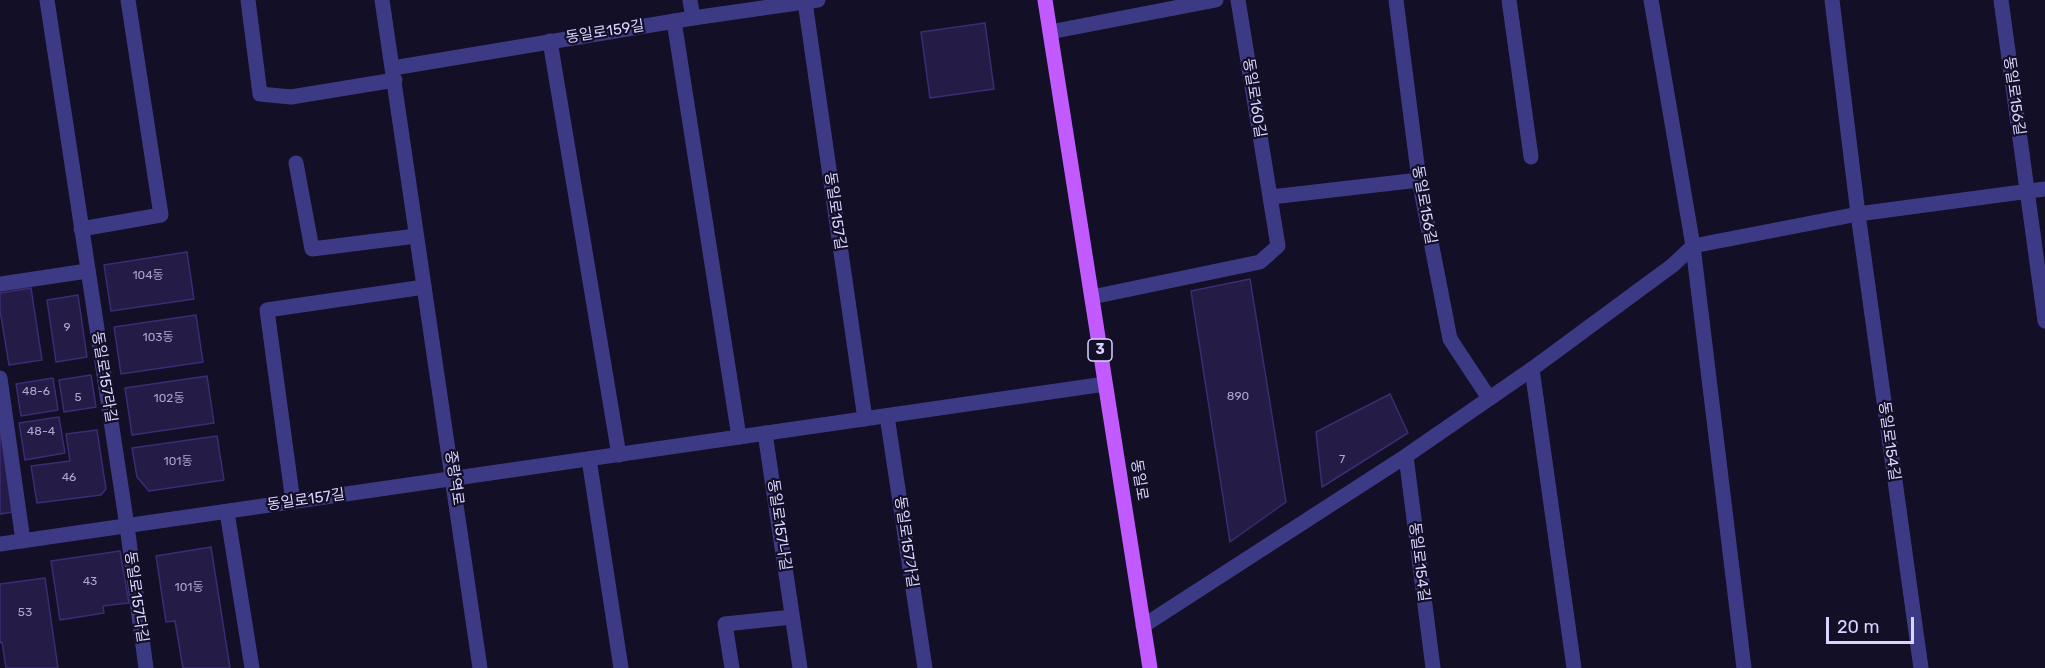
<!DOCTYPE html>
<html>
<head>
<meta charset="utf-8">
<style>
  body { margin:0 }
  #map { position:relative; width:2045px; height:668px; overflow:hidden; background:#130f26; font-family:Rubik,sans-serif }
  canvas { display:block }
  .scale { position:absolute; left:1826px; top:617px; width:88px; height:27px; box-sizing:border-box; border:3px solid #d9d4ff; border-top:0; padding-left:8px; font-size:18px; line-height:21px; white-space:nowrap; color:#d9d4ff; -webkit-text-stroke:4px #130f26; paint-order:stroke }
</style>
</head>
<body>
<div id="map">
<canvas width="2045" height="668"></canvas>
<div class="scale">20 m</div>
</div>
<script>
const g = document.querySelector('canvas').getContext('2d');
g.lineJoin = 'round';
function paint(path, color) { g.fillStyle = color; g.fill(path, 'evenodd'); }
function stroke(path, color, width, dash) { g.strokeStyle = color; g.lineWidth = width; g.lineCap = dash ? 'butt' : 'round'; g.setLineDash(dash || []); g.stroke(path); }
function label(font, color, halo, rows, align = 'center') {
  g.font = font + ' Rubik,"Noto Sans KR",sans-serif'; g.lineWidth = 4.5; g.setLineDash([]); g.textBaseline = 'middle'; g.strokeStyle = halo; g.fillStyle = color; for (const [text, x, y, turn = 0] of rows) {
    g.save(); g.translate(x, y); g.rotate((+turn || 0) * Math.PI / 180); g.textAlign = isNaN(turn) ? turn : align; if (halo) g.strokeText(text, 0, 0); g.fillText(text, 0, 0); g.restore();
  }
}
const building = new Path2D(`
  M985,23l9,66 -64,9 -9,-66z
  M187,252l7,47 -83,12 -7,-46z
  M1250,279l36,223 -56,40 -39,-251z
  M31,288l11,72 -33,5 -9,-55v-17z
  M78,295l9,62 -31,5 -9,-62z
  M196,315l7,47 -82,12 -7,-47z
  M91,375l5,32 -32,5 -5,-32z
  M207,376l7,47 -82,12 -7,-47z
  M53,378l5,32 -37,6 -5,-32z
  M1390,394l18,39 -86,54 -6,-55z
  M59,417l6,36 -40,7 -6,-37z
  M0,421l13,91 -13,2z
  M97,430l9,59 -5,6 -64,8 -6,-37 39,-5 -4,-27z
  M217,436l7,44 -75,11 -12,-14 -5,-29z
  M211,547l19,121h-47l-8,-47 -9,1 -10,-66z
  M120,551l9,52 -26,3 1,7 -44,7 -9,-59z
  M45,578l13,90h-52l-4,-26 -2,1v-59z`);
paint(building, '#241b47');
stroke(building, '#3b2d73', 1.5);
stroke(new Path2D(`
  M248,0l12,94 31,3 104,-17
  M690,0l3,18
  M1396,0l23,180 31,159 39,59
  M1509,0l22,157
  M1651,0l42,246 51,422
  M1832,0l26,214 63,454
  M2001,0l44,321
  M805,2l60,417
  M674,21l65,416
  M550,41l69,414
  M296,163l16,86 104,-13
  M1271,197l148,-17
  M81,229l80,-14 -33,-215
  M1092,297l168,-35 18,-16 -40,-246
  M1532,369l42,299
  M1406,456l27,212
  M589,459l32,209
  M293,502l-26,-192 157,-23
  M732,668l-7,-44 67,-7`), '#3d3a85', 15);
stroke(new Path2D(`
  M47,0l80,526 19,142
  M1050,32l166,-32
  M393,68l300,-50 125,-18
  M0,284l87,-13
  M0,378l23,163
  M887,416l38,252
  M765,433l35,235
  M227,512l25,156
  M0,544l1105,-160
  M1143,626l263,-170 126,-87 141,-104 20,-19 165,-32 187,-25`), '#3d3a85', 15);
stroke(new Path2D(`
  M382,0l98,668`), '#3d3a85', 15);
stroke(new Path2D(`
  M1045,0l105,668`), '#c25bff', 15);
label('12px', '#aca6d1', null, [
  ["104동",148,276],
  ["9",67,328],
  ["103동",158,338],
  ["48-6",36,392],
  ["890",1238,397],
  ["5",78,398],
  ["102동",169,399],
  ["48-4",41,432],
  ["7",1342,460],
  ["101동",178,462],
  ["46",69,478],
  ["43",90,582],
  ["101동",189,588],
  ["53",25,613]
]);
for (const [x, y, w] of [
  [1100,350,24]
]) { const box = new Path2D(); box.roundRect(x - w / 2, y - 11, w, 22, 4.5); g.fillStyle = '#130f26'; g.fill(box); stroke(box, '#d9d4ff', 1.5); }
label('bold 14px', '#d9d4ff', null, [
  ["3",1100,350]
]);
label('15px', '#d9d4ff', '#130f26', [
  ["동일로159길",605,32,-9],
  ["동일로156길",2014,96,82],
  ["동일로160길",1254,98,81],
  ["동일로156길",1424,205,80],
  ["동일로157길",835,211,82],
  ["동일로157라길",104,377,81],
  ["동일로154길",1889,441,82],
  ["중랑역로",454,478,82],
  ["동일로",1139,480,81],
  ["동일로157길",306,500,-8],
  ["동일로157나길",779,525,82],
  ["동일로157가길",906,542,82],
  ["동일로154길",1419,562,83],
  ["동일로157다길",136,597,82]
]);
</script>
</body>
</html>
